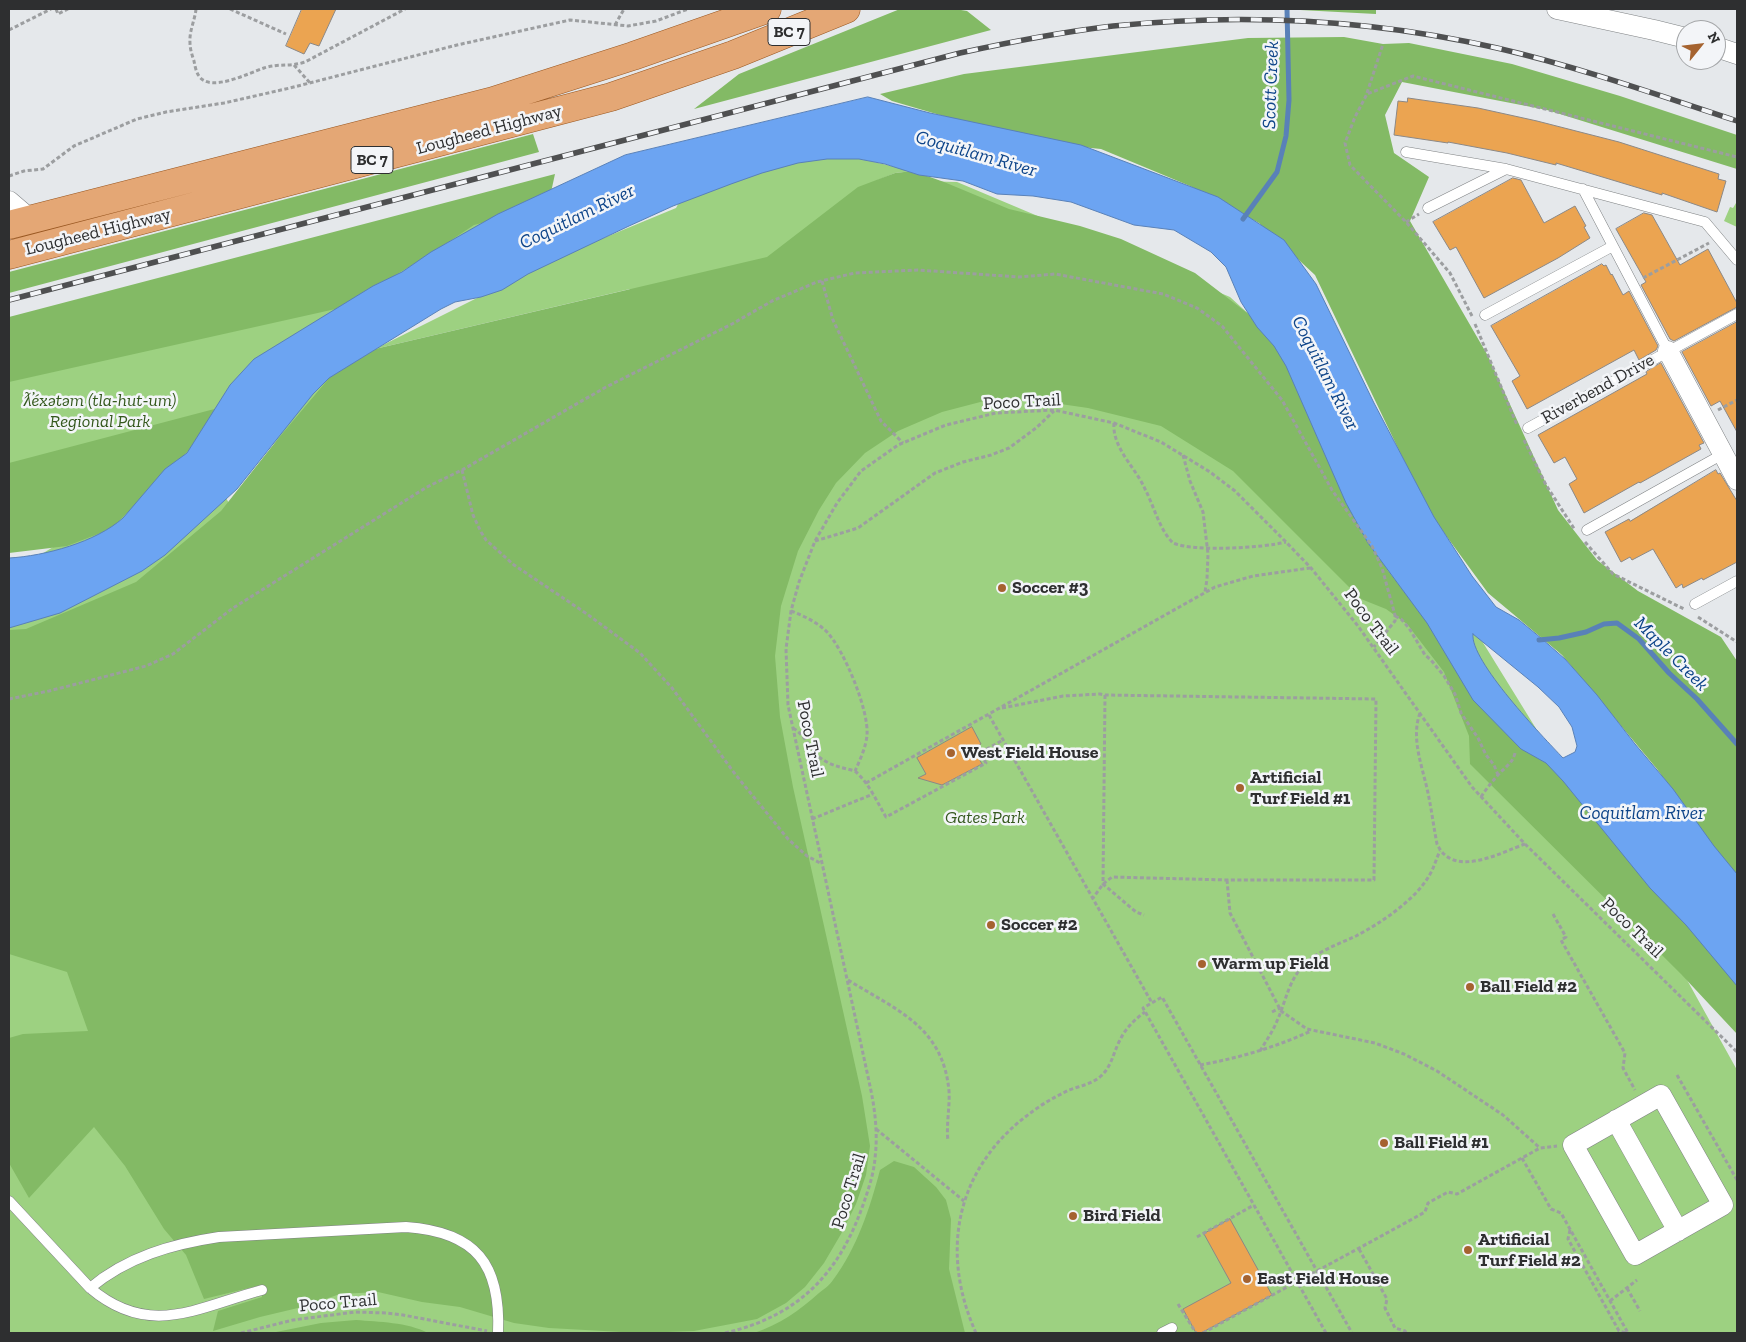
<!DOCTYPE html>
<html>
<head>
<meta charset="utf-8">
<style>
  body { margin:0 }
  #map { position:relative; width:1746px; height:1342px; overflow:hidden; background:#e5e8eb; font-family:"Zilla Slab",serif }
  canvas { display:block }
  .frame { position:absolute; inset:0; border:10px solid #2e2f30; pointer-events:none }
  .north { position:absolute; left:1676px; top:20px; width:50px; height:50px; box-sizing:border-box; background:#f3f5f8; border:1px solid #a4a6a8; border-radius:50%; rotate:61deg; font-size:14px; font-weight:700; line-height:20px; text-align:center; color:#2e2f30 }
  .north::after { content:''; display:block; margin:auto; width:18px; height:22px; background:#a56330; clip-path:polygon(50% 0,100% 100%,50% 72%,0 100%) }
</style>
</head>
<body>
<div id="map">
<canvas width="1746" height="1342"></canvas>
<div class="frame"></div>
<div class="north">N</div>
</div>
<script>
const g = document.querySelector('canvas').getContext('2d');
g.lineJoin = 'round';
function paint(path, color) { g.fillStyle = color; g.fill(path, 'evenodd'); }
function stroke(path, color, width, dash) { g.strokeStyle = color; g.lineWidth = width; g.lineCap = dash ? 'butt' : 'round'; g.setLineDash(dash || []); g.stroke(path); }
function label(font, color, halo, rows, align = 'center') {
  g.font = font + ' "Zilla Slab",serif'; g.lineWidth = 5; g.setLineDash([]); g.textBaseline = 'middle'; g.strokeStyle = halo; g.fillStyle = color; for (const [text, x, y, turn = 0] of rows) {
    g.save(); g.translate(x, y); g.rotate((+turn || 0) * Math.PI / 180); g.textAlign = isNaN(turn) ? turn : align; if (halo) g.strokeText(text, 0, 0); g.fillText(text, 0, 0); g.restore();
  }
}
paint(new Path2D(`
  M813,156l44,2 56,13 -18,2 -17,7 79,2 273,115 91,83 330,535 86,155v263h-1728v-763l10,-2 182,-112 -54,32 -20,9 -43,10 -39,14 -36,2v-180l705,-185 -19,18 46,1 9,-4zM694,176l-18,32 -111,46 -190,95 255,-60 -45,81 15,39 9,57 -215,203 25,96 -33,19 -184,-329 19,-19 21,36 44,-40 66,-68 22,-19 24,-16 24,-15 72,-35 42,-35 40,-22 48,-21z
  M1736,203h1v24l-13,-6 6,-14 3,1z`), '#9dd181');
paint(new Path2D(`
  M900,9h55l12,2 24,19 -297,79 45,-35z
  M1281,9h95v5z
  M1344,37l39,7 26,-1 103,21 108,32 117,39v34l-190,-59 -145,-28 -17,33 9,38 35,24 -19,44 78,135 70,154 39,50 41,31 83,46 16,24v219l-80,-111 -95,-114 -74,-62 -60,-82 -113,-236 -56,-52 -69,-37 -89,-37 -69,-7 -140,-41 -12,-7 84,-20 284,-36z
  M533,134l6,18 -530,141v-21z
  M913,171l31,11 65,27 71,17 41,13 74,34 60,46 27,36 86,183 20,33 28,36 177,201 144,169v57l-56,-60 -211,-210 -1,-28 -25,-64 -37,-48 -21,-15 -25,-10 -128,-128 -72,-45 -73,-18 -48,-7 -52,-1 -46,12 -44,19 -33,22 -29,30 -17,27 -21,41 -17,55 -6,50 5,61 13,70 69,309 8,50 -4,29 -10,29 -15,30 -17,29 -19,24 -19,16 -29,16 -63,12 -54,2 -91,-5 -35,-5 -54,-16 -38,-5 -44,-10 -38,2 -38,13 -42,10 -47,14 5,-20 44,-14 -1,-12 -57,14 -18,-44 -22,-26 -39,-63 -31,-39 -65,71 -20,-35v-125l14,-4 65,-3 -21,-59 -58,-18v-324l17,-1 110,-47 85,-71 56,-71 53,-63 45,-28 392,-92 91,-70 37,-14z
  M555,174l-7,32 -74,19 -45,30 -89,53 -331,74v-65z
  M222,407l-35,45 -76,77 -44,17 -58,7v-90z
  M894,1161l20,6 22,20 10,13 5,19 -2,50 16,64h-211c26,-9 45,-22 65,-40 5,-4 11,-8 14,-13 24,-32 37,-72 47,-110z
  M356,1320c23,2 51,2 72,13h-157l50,-10z`), '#83ba65');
const water = new Path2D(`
  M868,97l62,16 151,32 137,52 66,43 32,44 58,119 60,114 38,59 24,31 23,13 22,18 24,21 32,36 38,49 38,45 41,57 23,28v112l-51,-61 -36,-37 -87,-107 -17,-18 -25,-14 -48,-49 -46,-77 -59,-80 -22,-40 -60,-137 -12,-20 -17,-19 -16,-25 -15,-35 -15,-15 -37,-22 -40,-5 -63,-23 -38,-6 -36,-2 -34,-13 -44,-6 -34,-11 -26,-5h-32l-29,4 -36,10 -31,11 -58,22 -44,20 -101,48 -26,16 -21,7 -26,5 -14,7 -112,69 -16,16 -76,95 -72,66 -23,16 -82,42 -51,15v-70c36,-2 87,-16 114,-40l42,-49 22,-16 43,-68 24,-26 119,-73 29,-14 29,-20 67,-38 127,-59zM1473,634l65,53 21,20 13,20 5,19 -2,6 -12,6c-19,-20 -94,-98 -90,-124z`);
paint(water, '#6ca4f2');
stroke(water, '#5981b8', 1);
stroke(new Path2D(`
  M1243,219l34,-47 9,-36 3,-36 -2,-91
  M1539,640l20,-2 27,-6 18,-8 13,-1 22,16 30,34 28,26 40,45`), '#5981b8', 5);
const building = new Path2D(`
  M302,9h34l-17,37 -9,-3 -6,11 -18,-8z
  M1408,98l70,10 59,13 82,21 100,32 -1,5 8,2 -9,31 -55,-19v2l-106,-32v2l-49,-12 -59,-11v1l-54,-8 4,-34 9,1z
  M1513,178l8,2 23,43 31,-17 11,20 -2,1 6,11 -32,20 -74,40 -28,-51 -6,3 -17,-28z
  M1644,213l8,2 28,50 28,-16 29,54v4l-63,34 -4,-2 -29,-54 5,-3 -30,-53z
  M1602,264l2,2 2,-1 5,10 1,-1 11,21 6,-4 29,55 -2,4 -17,10 -5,-10 -107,59 -15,-28 8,-5 -29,-50z
  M1737,322v110l-17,-31 -9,5 -29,-54z
  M1661,363l43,80 -5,2 2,4 -61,34 -1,-1 -55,31 -15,-29 8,-5 -12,-22 -11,6 -16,-28 109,-61 -1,-2z
  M1716,470l2,4 2,-1 17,28v61l-34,18 -1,-2 -19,10 -1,-4 -6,4 -23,-39 -21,11 -2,-3 -9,5 -16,-30 24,-13 1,2z
  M972,727l9,17 -8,4 9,16 -40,21 -24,-7 8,-4 -9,-16z
  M1230,1219l42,76 -71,38h-5l-13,-24 48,-26 -27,-49z`);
paint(building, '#eba451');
stroke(building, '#8b8886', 1);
const service = new Path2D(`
  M1406,152l100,17 199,53 32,38
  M1583,189l85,162
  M1428,208l78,-39
  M1485,315l128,-69
  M1528,428l209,-114
  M1587,530l136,-76
  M1695,604l42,-23
  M9,1201l81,87c37,-31 82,-44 129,-51l187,-10c70,5 95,37 92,106
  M90,1288c60,51 108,19 172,2
  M1162,1333l10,-5`);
const minor = new Path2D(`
  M1557,9l97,21 32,8
  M1716,47l21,7
  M9,201l21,18
  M1668,351l69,129
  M1661,1095l62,110 -88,50 -62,-110z
  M1616,1120l62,111`);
const primary = new Path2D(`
  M9,225l484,-124 140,-45 134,-47
  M9,255l602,-158 122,-42 113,-46`);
stroke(service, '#7f8284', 11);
stroke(minor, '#7f8284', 21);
stroke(primary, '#995721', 29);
stroke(new Path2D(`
  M56,9l2,5 10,-5
  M196,9c-1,11 -7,22 -6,34 0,6 2,12 4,18 1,5 2,11 5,15 11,17 50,-3 65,-8 15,-5 27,-1 41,-6l100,-53
  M230,9l56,25
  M615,25l9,-16
  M9,30l42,-21
  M294,65l16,18
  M1367,93l16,-49
  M9,176l15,-5 19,-2 31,-23 63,-27 29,-7 58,-9 66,-15 167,-43 113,-25 58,6 28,-5 32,-12
  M1406,222l13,-8
  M1643,278l66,-35
  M822,281l11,39 48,101 22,22
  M1472,316l-22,-43 -44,-51 -56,-57 -5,-22 10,-26 12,-23 46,-18 324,81
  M1475,324l42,101
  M1718,410l19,-10
  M1114,423c-2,25 22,45 31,66 9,17 14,40 28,54 21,9 90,5 113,-1
  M1524,440l22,45 29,45
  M1183,455l7,26 13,31 5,42 -1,25 -2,13
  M462,470l11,45 8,17 5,8 28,25 73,49 53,39 32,35 63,86 53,65 19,17 15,8
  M815,541l43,-13 77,-55 28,-11 28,-7 18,-7 27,-20 18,-17
  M1585,542l28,32 71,35
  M791,611c13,5 26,11 36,21 17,18 42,78 40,103 -1,12 -7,25 -12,36
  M1395,616l6,3 8,9 16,27 6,5 13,16 11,18 6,19 17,25 8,17 8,10 4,10
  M1698,617l39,25
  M1105,695l-2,189 33,28 8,3
  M9,699l40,-8 97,-25 27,-12 60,-46 194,-121 35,-17 144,-83 126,-63 40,-23 45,-19 38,-9 63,-3 101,7 36,-3 108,20 34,14 25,18 60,74 50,90 40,56 10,22 13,47v6l-21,26
  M1002,708l61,-12 37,-2 5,1 271,4 -2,181h-147l-115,-3 -9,7 -10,14
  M1420,713c-10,27 4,57 9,85 3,15 5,31 8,46 16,35 63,9 88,0
  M989,715l163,288
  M793,728c10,6 15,16 22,25 11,12 25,14 40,18 14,12 22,31 31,46l100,-54 -6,-10 23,-13
  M866,783l349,-196 38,-11 57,-8
  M1481,797c5,-8 11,-15 17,-22 7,-8 15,-12 17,-22
  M812,819l61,-25
  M1227,880l3,33 51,98 26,18 68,14 29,11 33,17 66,44 37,33
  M1553,914l13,23 -5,3 64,113 -2,15 12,22
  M848,980c48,30 95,46 101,111 1,16 -3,34 -1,50
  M1272,1012l8,-4
  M1260,1051c6,-10 13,-20 17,-30 9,-20 12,-43 29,-58 14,-13 33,-19 50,-27 25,-13 59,-36 73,-60 5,-8 7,-17 11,-25
  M1200,1065c39,-7 76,-18 111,-34
  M1677,1075l60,105
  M876,1129l88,72
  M1522,1158l29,51 10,4 67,120
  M1570,1230l-2,9 51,92 8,2
  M1197,1237l57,-32
  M1359,1249l28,50 -2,9 10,20 10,3 1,2
  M1627,1288l13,23
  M1610,1301l27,-21
  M1178,1304l18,29
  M241,1333l52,-13 62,-8 32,1 16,2 84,16
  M725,1333c74,-17 115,-60 139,-131 5,-14 10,-30 11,-44 3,-24 0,-49 -5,-72l-82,-381 -2,-56 5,-38 8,-29 16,-41 22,-38 24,-32 37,-26 48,-20 50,-12 58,-3 60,13 47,19 49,30 25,19 51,51 25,26 47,58 114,161 53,57 212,208
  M976,1333c-39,-87 -17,-173 63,-226 10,-7 20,-12 30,-17 11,-4 23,-6 32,-14 11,-10 12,-23 19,-36 5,-11 15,-21 25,-28
  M1203,1333c74,-41 148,-80 222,-121l3,-9 20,-11 9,2 83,-46 17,-2
  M1326,1333l-183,-325 19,-11 190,336`), '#9c9ea0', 3, [4, 2.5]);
stroke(service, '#fff', 10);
stroke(minor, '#fff', 20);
stroke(primary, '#e4a775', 28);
const rail = new Path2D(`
  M9,300l951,-247c50,-11 101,-21 153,-27 128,-13 258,-7 384,22 82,19 161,47 240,73`);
stroke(rail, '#4f5051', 5.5);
stroke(rail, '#f3f5f8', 4, [11]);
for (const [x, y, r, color] of [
  [1002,588,5,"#a56330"],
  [951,753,5,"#a56330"],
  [1240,788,5,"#a56330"],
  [991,925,5,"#a56330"],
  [1202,964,5,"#a56330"],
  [1470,987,5,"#a56330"],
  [1384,1143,5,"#a56330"],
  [1073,1216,5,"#a56330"],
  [1468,1250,5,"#a56330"],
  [1247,1279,5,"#a56330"]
]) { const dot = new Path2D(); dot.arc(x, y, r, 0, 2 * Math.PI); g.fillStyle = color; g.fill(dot); stroke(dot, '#f3f5f8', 2); }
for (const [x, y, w] of [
  [789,32,42],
  [372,160,42]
]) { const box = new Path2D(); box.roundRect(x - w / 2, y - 13.5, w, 27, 4); g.fillStyle = '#f3f5f8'; g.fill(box); stroke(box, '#2e2f30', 1); }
label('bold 16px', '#2e2f30', null, [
  ["BC 7",789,32],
  ["BC 7",372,160]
]);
label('18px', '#2e2f30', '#f3f5f8', [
  ["Lougheed Highway",489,130,-15],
  ["Lougheed Highway",98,232,-14],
  ["Riverbend Drive",1598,389,-29],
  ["Poco Trail",1022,402,-3],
  ["Poco Trail",1371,622,53],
  ["Poco Trail",810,739,79],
  ["Poco Trail",1632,928,44],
  ["Poco Trail",849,1191,-73],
  ["Poco Trail",338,1303,-5]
]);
label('italic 18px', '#35591e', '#f3f5f8', [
  ["ƛ̓éxətəm (tla-hut-um)",100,401],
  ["Regional Park",100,422],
  ["Gates Park",985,818]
]);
label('bold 18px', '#2e2f30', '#f3f5f8', [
  ["Soccer #3",1012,588],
  ["West Field House",961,753],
  ["Artificial",1250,778],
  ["Turf Field #1",1250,799],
  ["Soccer #2",1001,925],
  ["Warm up Field",1212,964],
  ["Ball Field #2",1480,987],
  ["Ball Field #1",1394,1143],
  ["Bird Field",1083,1216],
  ["Artificial",1478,1240],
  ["Turf Field #2",1478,1261],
  ["East Field House",1257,1279]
], 'left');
label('italic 19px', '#0d4489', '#f3f5f8', [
  ["Scott Creek",1271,85,-88],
  ["Coquitlam River",976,154,16],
  ["Coquitlam River",577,217,-26],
  ["Coquitlam River",1325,373,63],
  ["Maple Creek",1671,654,45],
  ["Coquitlam River",1642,814]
]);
</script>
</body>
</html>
